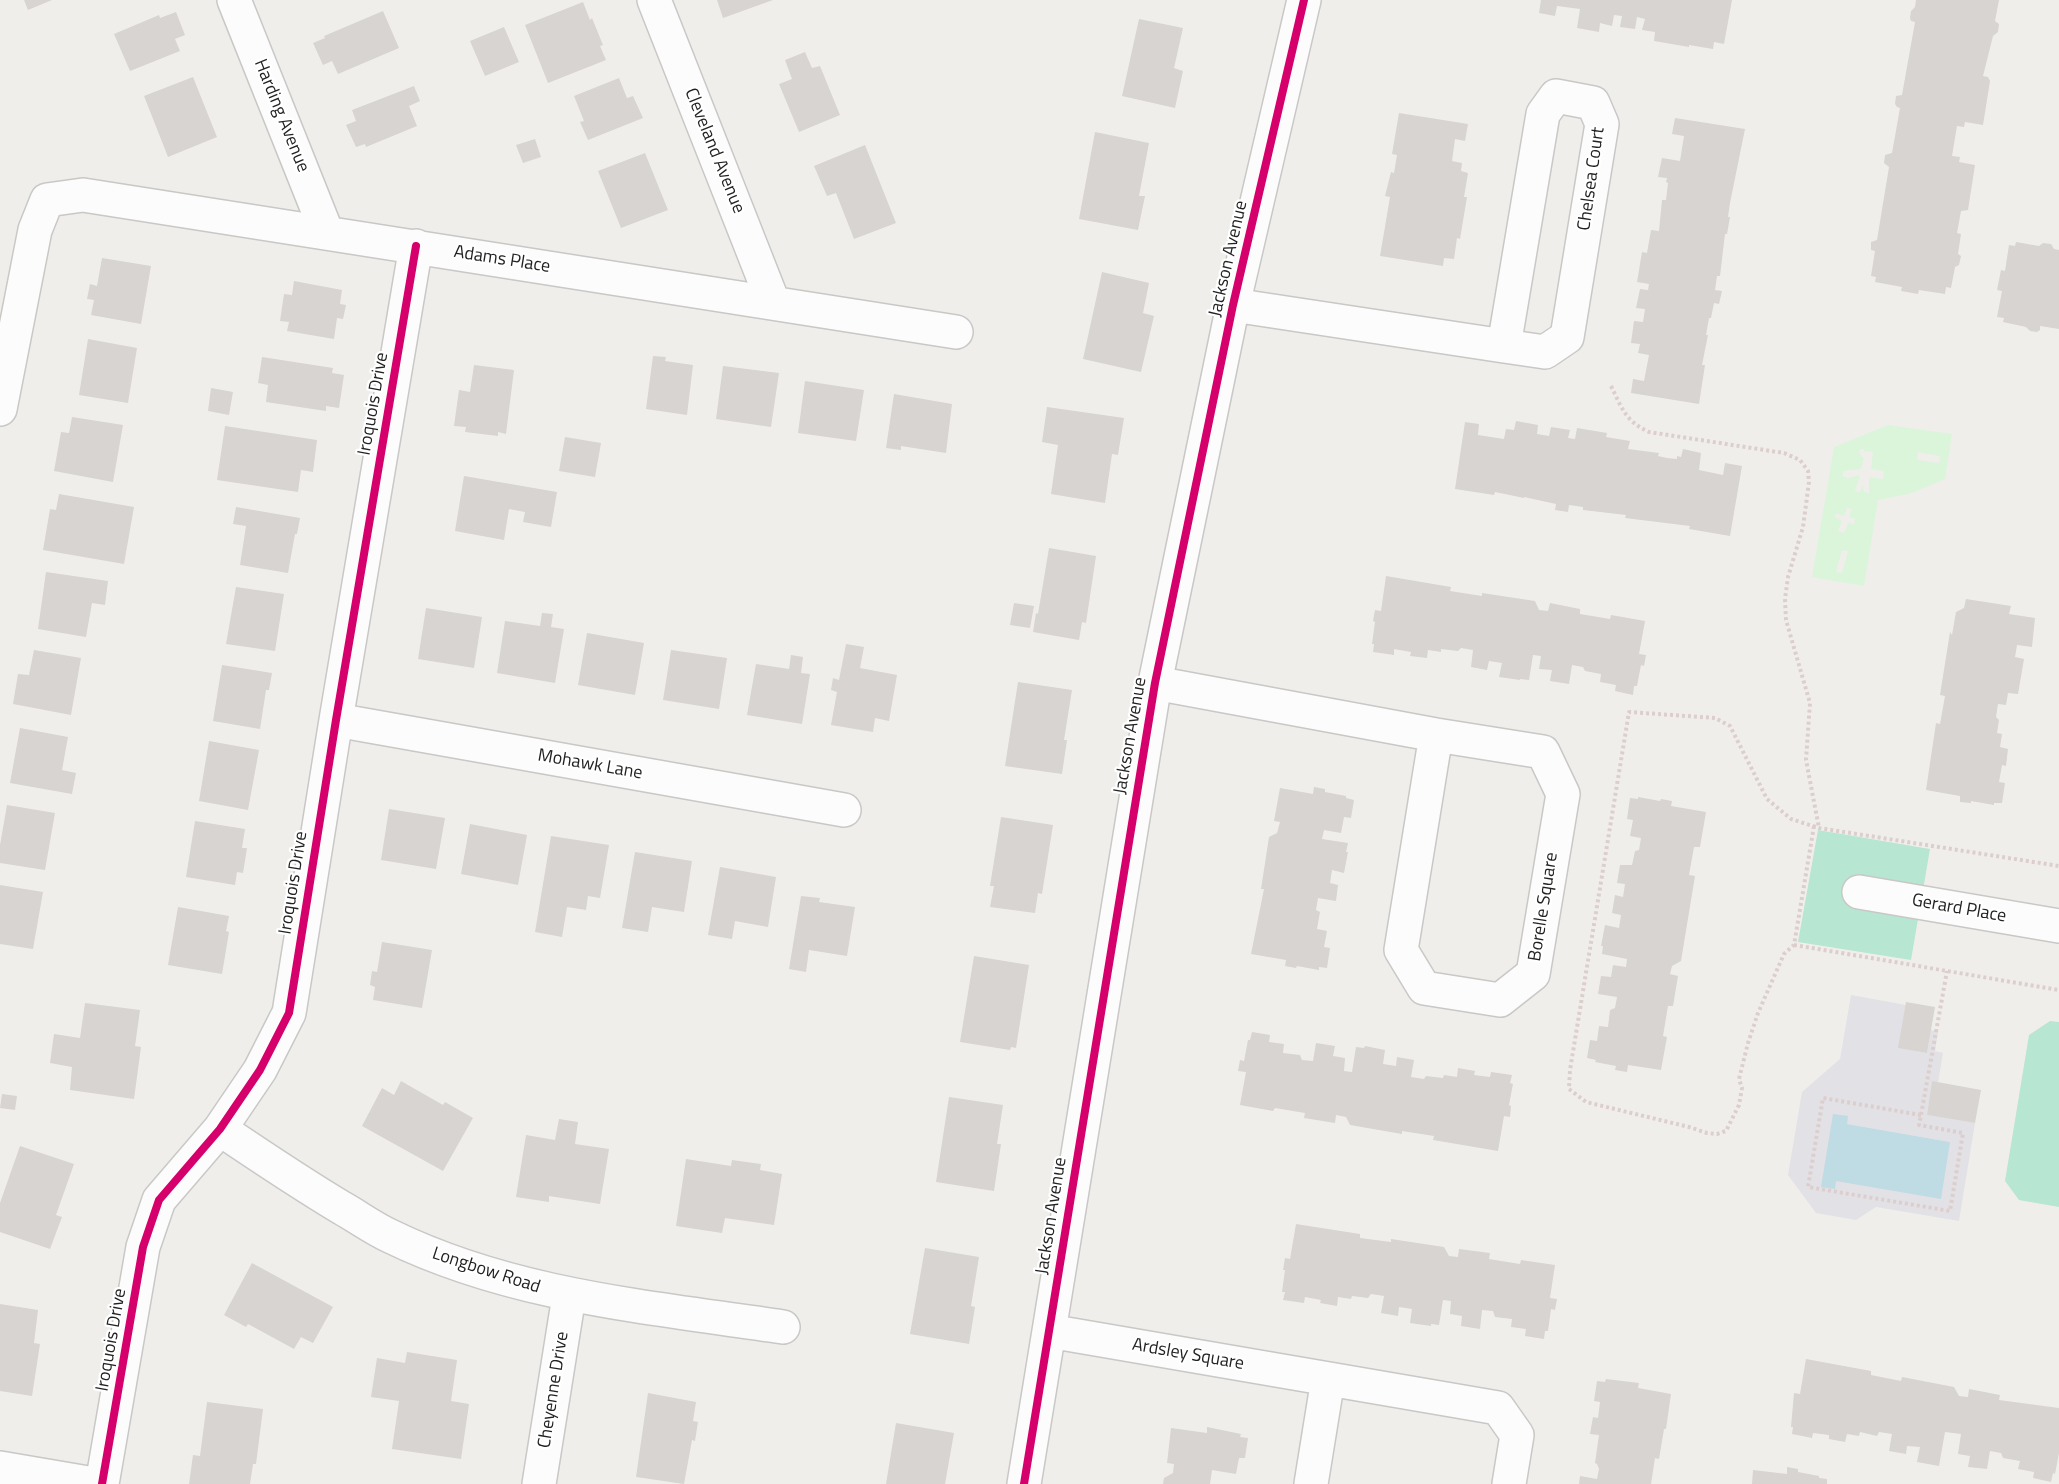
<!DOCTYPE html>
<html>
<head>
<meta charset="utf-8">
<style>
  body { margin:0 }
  canvas { display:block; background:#f0eeeb }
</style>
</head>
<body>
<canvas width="2059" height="1484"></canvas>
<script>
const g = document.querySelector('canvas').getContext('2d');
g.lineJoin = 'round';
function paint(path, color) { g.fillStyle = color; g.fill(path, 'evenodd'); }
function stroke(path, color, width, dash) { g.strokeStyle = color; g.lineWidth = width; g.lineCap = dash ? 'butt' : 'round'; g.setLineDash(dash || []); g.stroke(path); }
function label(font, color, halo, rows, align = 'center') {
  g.font = font + ' "Titillium Web",sans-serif'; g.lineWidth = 4.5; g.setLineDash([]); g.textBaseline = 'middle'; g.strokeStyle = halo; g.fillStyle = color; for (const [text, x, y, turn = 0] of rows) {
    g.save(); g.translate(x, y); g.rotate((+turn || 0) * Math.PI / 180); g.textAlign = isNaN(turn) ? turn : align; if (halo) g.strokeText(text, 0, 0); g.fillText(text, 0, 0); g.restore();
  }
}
paint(new Path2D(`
  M1888,425l64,9 -7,45 -33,14 -34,7 -14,86 -52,-9 22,-130zM1860,449h4l1,4 1,-2 7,1 -2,17 13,2 -1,8 -14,-2v16l-5,-1 -1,-7 -3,7 -5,-1 5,-16 -12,3 -6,-2 2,-5 17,-2 3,-11 -5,-5zM1918,452l22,4 -1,7 -22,-3zM1847,508l5,1 -3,8 6,2 -1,5 -6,-1 -4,10 -6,-2 4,-10 -7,-4 1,-4 8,3zM1842,550l6,1 -6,22 -6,-1z`), '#daf5da');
paint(new Path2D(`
  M1818,830l112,19 -19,111 -113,-18z
  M2050,1021l9,1v185l-40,-7 -14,-19 24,-146z`), '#b7e6d2');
paint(new Path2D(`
  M1851,995l55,10 -7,43 28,5 4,-23 7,2 -3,19 8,2 -5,30 -6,-1 -5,33 48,8 -16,98 -83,-14 -20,13 -40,-7 -28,-38 14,-83 38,-33zM1847,1124l103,18 -114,39z`), '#e2e1e5');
paint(new Path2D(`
  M1833,1114l15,2 -1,8 103,18 -9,57 -105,-18 -1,8 -14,-2z`), '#bfdbe3');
paint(new Path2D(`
  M24,0h28l-24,10z
  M717,0h56l-50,18z
  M1541,0h191l-8,44 -10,-2 -1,7 -24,-4v2l-35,-6 1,-9 -13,-2 3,-11 -8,-2 -2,12 -15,-2 2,-11 -8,-1 -2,11 -12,-3 -1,9 -22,-4 3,-19 -23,-3 -2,10 -16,-3z
  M1916,0h83l-4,21 4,3 -1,8 -5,4 -10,40 5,1 2,4 -7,44 -18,-3 -1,5 -7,-1 -5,30 8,1 -1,5 16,3 -7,45 -7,1 -4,22 4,1 -3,20 3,2 -2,9 -4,2 -4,21 -5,-1 -1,7 -26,-4 -1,4 -17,-3 1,-4 -27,-5 1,-5 -5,-1 4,-25 -4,-1v-8l6,-2 12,-73 -5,-4 1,-8 7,-2 8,-45 -3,-1 -2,-3 1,-8 6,-1 13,-73 -4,-1 -1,-3 1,-7 4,-4z
  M583,2l7,18 2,-2 11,27 -3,1 6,14 -58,23 -23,-58z
  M383,11l16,37 -61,26 -6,-13 -9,4 -10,-22 12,-5 -1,-2z
  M176,12l9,23 -10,4 5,12 -50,20 -16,-37 45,-19 1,3z
  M1139,19l44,9 -9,40 9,3 -8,37 -53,-12z
  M504,27l15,35 -34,14 -15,-35z
  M805,52l7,16 8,-2 20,49 -41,17 -20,-48 13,-5 -7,-19z
  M193,77l24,60 -49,20 -24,-61z
  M619,78l8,20 6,-2 10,22 -55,22 -8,-18 4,-1 -10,-25z
  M414,86l6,15 -11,5 8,20 -51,21 -1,-3 -9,3 -10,-22 10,-4 -4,-11z
  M1399,113l69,11 -3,17 -10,-2 -3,22 10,2 -1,8 7,2 -4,24h3l-7,42 -3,-1 -3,21 -10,-1 -1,8 -63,-10 10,-59 -5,-1 6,-24 3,1 3,-18 -5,-1z
  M1675,118l70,11 -15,74 -2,14h2l-3,17h-2l-5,42h-3l-2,14 7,1 -3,13 -5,-1 -3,15h-2l-3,17h2l-6,30h3l-6,39 -68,-11 2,-14 11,2 5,-26 -11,-2 2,-9 -9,-1 3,-22 9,1 2,-13 -9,-1 4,-19 8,1 1,-6 -12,-2 5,-30 5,1 4,-23 8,1 3,-31h4l2,-17 -2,-1 1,-4 -9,-1 4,-19 18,3 4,-25 -12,-2z
  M1095,132l54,11 -10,53h6l-7,34 -59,-11z
  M535,139l6,18 -18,6 -7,-18z
  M865,145l31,78 -42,16 -18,-46 -9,3 -13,-30z
  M645,153l23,57 -47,18 -23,-57z
  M2016,242l23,4 4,-3 8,1 3,5 5,1v79l-19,-3v4l-3,2 -7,-1 -4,-4 -23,-5 1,-4 -7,-1 5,-26 -5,-1 4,-20 4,1 4,-26 6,1z
  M102,258l49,8 -10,58 -50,-9 3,-15 -7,-1 3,-15 7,2z
  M1102,272l47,11 -6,30 11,3 -13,56 -58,-13z
  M294,281l48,9 -2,14 6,1 -3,14 -6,-1 -3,21 -47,-8 2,-9 -9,-1 4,-27 8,1z
  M88,339l49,9 -9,55 -49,-8z
  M653,356l13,1 -1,4 28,4 -6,50 -41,-6z
  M262,357l71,11 -1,5 12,2 -5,33 -13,-2v5l-60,-9 2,-17 -10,-2z
  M474,365l40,5 -8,64 -8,-2v4l-33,-4 1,-5 -12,-1 5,-36 11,2z
  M723,366l56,7 -8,54 -55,-8z
  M805,381l59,9 -8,51 -58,-8z
  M211,388l22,4 -4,23 -21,-4z
  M894,394l58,10 -6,49 -45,-7v4l-15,-2z
  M1047,407l77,11 -6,37 -6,-1 -7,49 -54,-9 7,-49 -16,-3z
  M72,417l51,8 -10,57 -59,-11 7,-39 8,1z
  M1516,421l22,4 -1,9 12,2 2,-9 19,3 -2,8 7,1 2,-11 30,5 -1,4 24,4 -2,8 31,4 -1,3 9,2 10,1v-3l4,1 2,-8 18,4 -2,17 24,5 2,-12 17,3 -12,70 -41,-7 1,-3 -65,-8 1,-3 -43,-5v-3l-14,-2 -1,7 -13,-2 1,-6 -32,-7v1l-29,-6 -1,3 -39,-6 10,-67 14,2 -1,11 26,4 2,-10 8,1z
  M225,426l92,14 -4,32 -12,-2 -3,22 -81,-12z
  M565,437l36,6 -6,34 -36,-6z
  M464,476l93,16 -6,35 -28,-5 2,-10 -16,-3 -5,31 -49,-9z
  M59,494l75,13 -10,57 -81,-14 7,-41 6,1z
  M236,507l64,11 -3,16h-2l-7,39 -48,-8 6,-39 -13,-2z
  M1049,548l47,8 -10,67 -4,-1 -3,18 -46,-8 3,-19 2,1z
  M46,572l62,9 -3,24 -13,-2 -6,34 -48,-8z
  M1386,576l65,11 -1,4 32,5v-3l53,8 4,9 9,1 2,-8 30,6v5l30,5 1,-4 34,6 -6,33 7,1 -2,11 -3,-1 -4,21h-3l-1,9 -18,-4 1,-6 -16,-3 1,-8 -16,-3 -2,-4 -11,-2 -3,19 -19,-3 2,-11 -13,-1 2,-13 -8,-1 -4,25 -9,-1v1l-21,-3 3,-14 -13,-2 -2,9 -16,-3 2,-17 -12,-2 -3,3 -17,-2v3l-13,-2 -1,8 -17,-2 1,-4 -17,-3v6l-21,-3 1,-8h-2l3,-22 -2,-1 2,-11 6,1z
  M236,587l48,7 -9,57 -49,-7z
  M1966,599l45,7 -2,8 26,4 -3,29 -15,-2 -2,12 9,2 -6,35 -10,-1 -2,12 -8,-1 -2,13 3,3 -2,13 5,1 -2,13 8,2 -2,17 -4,-1 -3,17 6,1 -3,20h-8v2l-23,-4v2l-11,-1v-6l-34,-6 10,-67 4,1 5,-28 -5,-1 10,-63 2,3 4,-23 8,-4z
  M1014,603l20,3 -4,22 -20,-3z
  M426,608l56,9 -8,51 -56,-9z
  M542,613l11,1 -2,13 13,2 -9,54 -58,-10 8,-52 35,5z
  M587,633l57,10 -9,52 -57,-10z
  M846,644l18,3 -4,21 37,7 -8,46 -14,-3 -2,14 -42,-7 6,-33 -6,-2 2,-12 6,2z
  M34,650l47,8 -10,57 -58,-11 5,-30 11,1z
  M671,650l56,8 -8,51 -56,-9z
  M791,655l12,2 -2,16 9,1 -8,50 -55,-9 9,-51 33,5z
  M222,665l50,8 -3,17h-3l-6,39 -47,-8z
  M1018,682l54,8 -8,50h3l-5,34 -57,-8z
  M20,728l48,9 -6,33 14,3 -4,21 -62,-11z
  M209,741l50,9 -11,60 -49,-9z
  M1314,787l11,2v3l21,4v2l8,2 -3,18 -7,-1 -3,16 -17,-3 -2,9 26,4 -2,9h2l-4,21 -12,-3 -2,13 8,2 -2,16 -18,-3 -2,12 4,2 -3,17 10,2 -3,16 6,1 -3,20 -8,-1v3l-22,-4 -1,2 -11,-2 1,-6 -35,-6 13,-65h-3l8,-52 8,-4 3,-11 -6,-1 6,-33 33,6z
  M1638,797l22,4 1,-2 11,2 -1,5 35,6 -6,35h-6l-5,28 6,1 -14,85 -9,5 -2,8 8,2 -5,30h-5l-5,30 4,1 -6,33 -33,-5 -1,7 -12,-2 1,-4 -21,-4 1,-2 -9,-2 3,-18 7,1 2,-15 9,1 2,-17 5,-2 2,-11 -19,-3 3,-18 10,1 2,-12 13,2 1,-8 -25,-5 1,-8h-2l4,-21 14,3 2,-13 -9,-2 3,-18 8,2 2,-13 -8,-1 3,-18h12l3,-14 4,-1 2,-12 -11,-2 3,-16 -6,-1 3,-21 8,1z
  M7,805l48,8 -10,57 -45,-7v-18z
  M389,809l56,9 -9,51 -55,-9z
  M1001,817l52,8 -11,69 -4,-1 -3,20 -45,-6 4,-21h-4z
  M195,821l50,8 -3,19h5l-4,25 -6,-1 -2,13 -49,-8z
  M470,824l57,11 -9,50 -57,-11z
  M551,836l58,9 -9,53 -12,-2 -2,14 -19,-3 -5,30 -27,-5z
  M635,852l57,9 -8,51 -32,-5 -4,25 -26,-4z
  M720,867l56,10 -8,50 -33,-6 -3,18 -24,-4z
  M0,885l43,7 -10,57 -33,-5z
  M801,896l19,2 -1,4 36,5 -8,49 -38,-6 -3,22 -17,-3z
  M178,907l51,9 -3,15 3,1 -7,42 -54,-9z
  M382,942l50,8 -10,58 -49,-8 2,-13 -5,-2 2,-14 5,1z
  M974,956l55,9 -13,83 -5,-1 -1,3 -50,-8z
  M1906,1002l29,5 -8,46 -29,-5z
  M85,1003l55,7 -5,36 6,1 -7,52 -64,-9 2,-23 -22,-4 4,-29 26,4z
  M1252,1032l18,3 -1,7 15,2 -1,9 17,2 2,5 11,1 3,-18 19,3 -2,10 12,2 -1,13 8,1 4,-25 8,1 1,-2 20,4 -2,14 13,2 1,-9 17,3 -3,17 13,2 2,-3 17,2 1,-3 13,2 1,-9 17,3 -1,4 16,2 1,-5 21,3 -2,8 3,1 -4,21 2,1 -1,11 -6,-1 -6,35 -65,-11 1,-4 -32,-5v3l-52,-9 -4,-8 -10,-2 -1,8 -31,-5 1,-5 -30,-5 -2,3 -33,-6 6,-33 -8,-1 2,-11 4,1 4,-21h2z
  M401,1081l42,24 2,-3 28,16 -30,53 -81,-45 20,-38 12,7z
  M1932,1081l49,9 -6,33 -48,-8z
  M2,1094l15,2 -2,14 -15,-2z
  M949,1097l54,8 -6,39h4l-7,47 -58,-9z
  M559,1119l19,3 -3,22 34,5 -9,55 -51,-8v6l-33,-5 10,-62 29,5z
  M20,1146l54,18 -18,51 6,2 -12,32 -50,-17v-29z
  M686,1159l45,7 1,-6 29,4 -1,6 22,4 -8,51 -49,-7 -3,15 -46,-7z
  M1296,1224l64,10v4l31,4v-3l53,8 5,9 9,1 1,-8 31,4 -1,6 31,5 1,-4 34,5 -5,33 7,1 -2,11 -4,-1 -3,22h-3l-1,8 -19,-3 1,-7 -15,-2 1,-8 -17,-2 -2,-6 -11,-1 -2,19 -19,-3 1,-10 -12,-2 1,-13 -8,-1 -4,25 -8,-1v2l-21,-3 2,-14 -13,-2 -1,9 -17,-3 3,-17 -13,-2 -3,4 -16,-2 -1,3 -13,-2 -1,9 -17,-3 1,-3 -16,-3 -1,6 -21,-3 2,-8h-3l3,-22h-2l2,-12 5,1z
  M925,1248l54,9 -8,49 4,1 -6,37 -59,-10z
  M252,1263l81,44 -20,36 -12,-6 -7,12 -46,-25 -2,3 -22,-12z
  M0,1304l38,6 -4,33 6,1 -8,52 -32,-5z
  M407,1352l50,8 -6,41 18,3 -8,55 -69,-10 7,-48 -28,-4 6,-39 28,5z
  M1806,1359l65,12v4l30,6 1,-4 52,10 5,9 9,1 1,-8 31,6 -1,5 60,8v45l-4,21 -2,-1 -2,9 -18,-4 1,-6 -16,-3 2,-8 -17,-3 -2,-5 -11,-2 -3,18 -19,-2 2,-11 -12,-2 3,-20 -16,-2 -6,34 -22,-4 3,-15 -13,-1 -1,8 -17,-3 3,-17 -13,-2 -2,4 -17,-4 -1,4 -12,-2 -2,8 -16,-3v-4l-16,-2 -1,5 -20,-4 1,-7h-2l3,-34 6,1z
  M1606,1379l33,4 -1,5 33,6 -5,35h-2l-5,30 -4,-1 -4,26h-72l1,-8 17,3 2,-10 -2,-5 -2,-1 4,-28 -9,-1 3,-17 5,1 2,-16 -6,-1 3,-20 8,1z
  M648,1393l48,9 -3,19 5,1 -3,19 -3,-1 -8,44 -48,-7z
  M207,1402l56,7 -7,55h-3l-3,20h-61l4,-29 7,1z
  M896,1423l58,10 -9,51h-59z
  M1207,1427l34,7 -1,3 8,1 -3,20h-6l-3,16 -24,-4 -2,14h-47l1,-6 9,-5 1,-9 -7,-1 4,-35 36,5z
  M1787,1467l11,2v3l21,4v2l8,1v5h-75l1,-14 34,4z`), '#d7d4d2');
const minor = new Path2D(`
  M234,0l93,233
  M654,0l119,302
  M1556,96l37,7 9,21 -35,213 -22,15 -41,-6 39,-232z
  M1233,305l271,41
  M0,409l35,-179 12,-30 36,-5 873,137
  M1155,683l281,52 107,17 20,42 -30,180 -33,26 -76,-12 -23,-38 35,-215
  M336,720l508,90
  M1859,892l200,34
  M220,1129c40,27 80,54 122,79 16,9 31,20 48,28 123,60 259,71 393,91
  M1049,1331l449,77 19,27 -8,49
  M0,1468l94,16
  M102,1484l41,-237 16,-47 61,-71 40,-59 29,-57 47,-293 80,-474
  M539,1484l30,-188
  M1024,1484l131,-801 78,-378 71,-305
  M1311,1484l17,-105`);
stroke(minor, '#c9c8c7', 36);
stroke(new Path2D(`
  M1611,386c11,22 14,35 38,46l135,21 16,7 8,11 1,11 -6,45 -15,50 -3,22 1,21 24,83 -4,57 13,68
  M1814,826l-20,119 -10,9 -26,59 -10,30 -9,36 3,9 -3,17 -13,26 -9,3 -10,-1 -18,-6 -103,-25 -17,-13 1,-19 59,-358 86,6 15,8 37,73 24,20 28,9 240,38
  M1794,945l265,45
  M1921,1115l-98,-17 -15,89 142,24 13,-78 -44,-8 2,-10 26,-144`), '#dccecd', 4, [3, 3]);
stroke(minor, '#fdfcfc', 33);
stroke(new Path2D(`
  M102,1484l41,-237 16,-47 61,-71 40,-59 29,-57 47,-293 80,-474
  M1024,1484l131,-801 78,-378 71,-305`), '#d6006c', 8);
label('18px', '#222', '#fff', [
  ["Harding Avenue",281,116,68],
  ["Cleveland Avenue",714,151,68],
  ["Chelsea Court",1592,179,-82],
  ["Jackson Avenue",1229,259,-77],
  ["Adams Place",502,260,9],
  ["Iroquois Drive",374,404,-80],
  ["Jackson Avenue",1131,736,-80],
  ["Mohawk Lane",590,765,10],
  ["Iroquois Drive",294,883,-81],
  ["Borelle Square",1544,907,-81],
  ["Gerard Place",1959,909,10],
  ["Jackson Avenue",1052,1216,-81],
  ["Longbow Road",486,1271,18],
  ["Iroquois Drive",112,1340,-80],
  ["Ardsley Square",1188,1355,10],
  ["Cheyenne Drive",554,1390,-81]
]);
</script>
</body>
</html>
